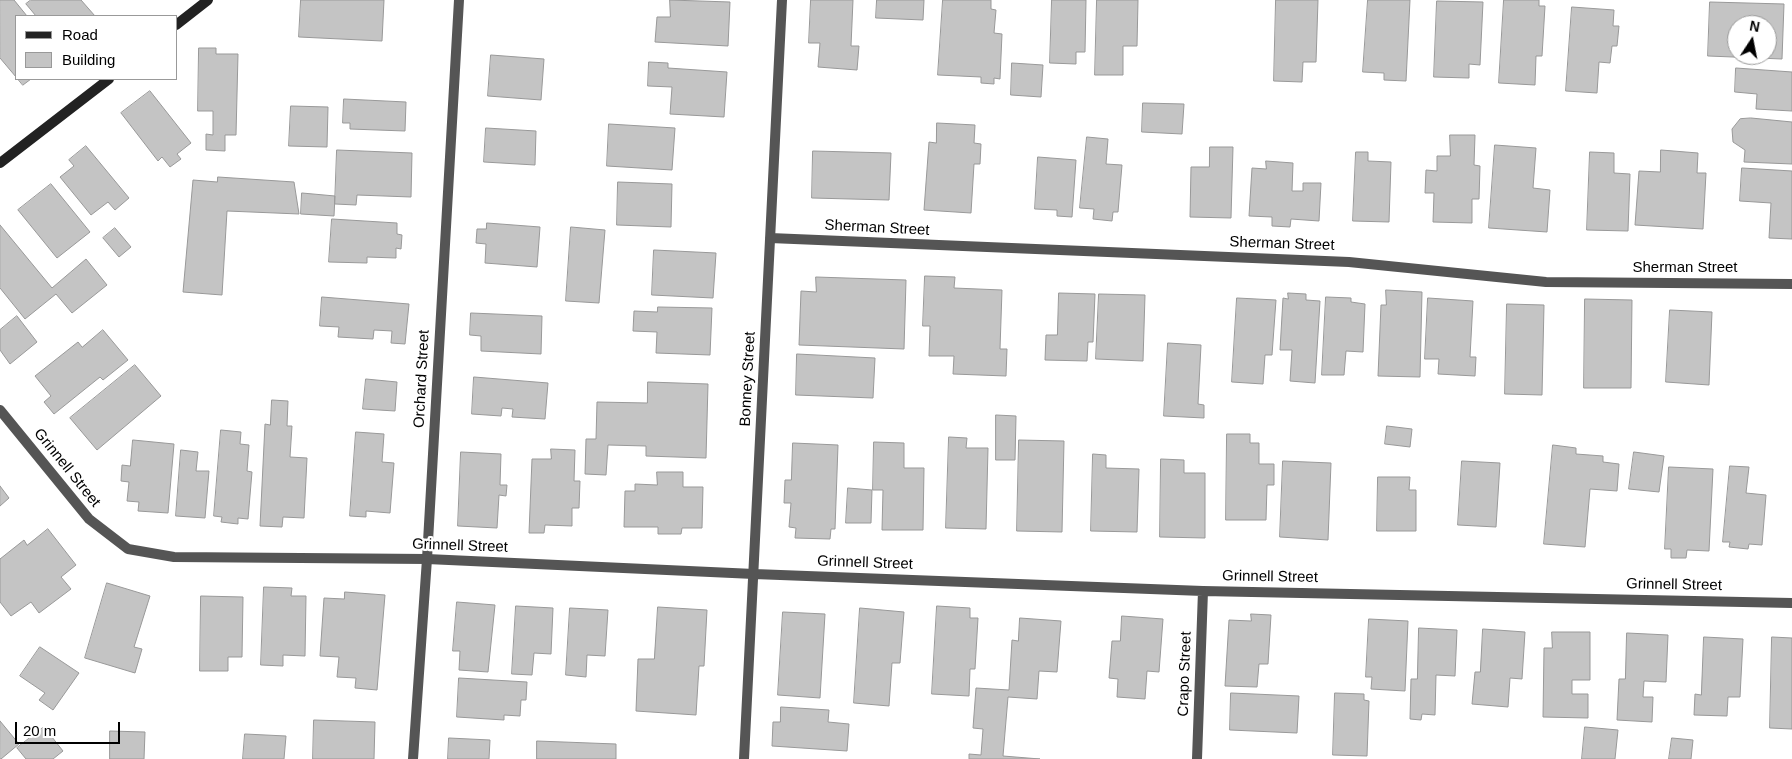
<!DOCTYPE html>
<html>
<head>
<meta charset="utf-8">
<style>
  body { margin:0 }
  #map { position:relative; width:1792px; height:759px; overflow:hidden; background:#fff; font-family:Arial,sans-serif }
  canvas { display:block }
  .legend { position:absolute; left:15px; top:15px; width:162px; height:65px; box-sizing:border-box; background:#fff; border:1px solid #999; margin:0; padding:6px 9px; list-style:none; font-size:15px; color:#000 }
  .legend li { display:flex; align-items:center; gap:10px; height:25px }
  .legend b { width:25px; border:1px solid #999 }
  .north { position:absolute; left:1727px; top:15px; width:50px; height:50px; box-sizing:border-box; background:#fff; border:1px solid #999; border-radius:50%; rotate:11deg; font-size:14px; font-weight:700; line-height:20px; text-align:center; color:#000 }
  .north::after { content:''; display:block; margin:auto; width:18px; height:22px; background:#000; clip-path:polygon(50% 0,100% 100%,50% 72%,0 100%) }
  .scale { position:absolute; left:15px; top:722px; width:105px; height:22px; box-sizing:border-box; border:2px solid #000; border-top:0; padding-left:6px; font-size:15px; line-height:18px; white-space:nowrap; color:#000; -webkit-text-stroke:4px #fff; paint-order:stroke }
</style>
</head>
<body>
<div id="map">
<canvas width="1792" height="759"></canvas>
<ul class="legend">
<li><b style="height:6px;background:#222"></b>Road</li>
<li><b style="height:14px;background:#c4c4c4"></b>Building</li>
</ul>
<div class="north">N</div>
<div class="scale">20 m</div>
</div>
<script>
const g = document.querySelector('canvas').getContext('2d');
g.lineJoin = 'round';
function paint(path, color) { g.fillStyle = color; g.fill(path, 'evenodd'); }
function stroke(path, color, width, dash) { g.strokeStyle = color; g.lineWidth = width; g.lineCap = dash ? 'butt' : 'round'; g.setLineDash(dash || []); g.stroke(path); }
function label(font, color, halo, rows, align = 'center') {
  g.font = font + ' Arial,sans-serif'; g.lineWidth = 4.5; g.setLineDash([]); g.textBaseline = 'middle'; g.strokeStyle = halo; g.fillStyle = color; for (const [text, x, y, turn = 0] of rows) {
    g.save(); g.translate(x, y); g.rotate((+turn || 0) * Math.PI / 180); g.textAlign = isNaN(turn) ? turn : align; if (halo) g.strokeText(text, 0, 0); g.fillText(text, 0, 0); g.restore();
  }
}
const building = new Path2D(`
  M0,0h14l13,16h-11v61l-16,-19z
  M31,0h50l14,16h-59l-10,-12z
  M301,0h83l-2,41 -83,-4z
  M670,0l60,2 -2,44 -73,-4 2,-25h13z
  M811,0h42l-2,46h8l-2,24 -39,-3 2,-24h-11z
  M877,0h47l-1,20 -47,-2z
  M943,0h48v9l5,1 -2,23 8,1 -2,45 -6,-1v6l-13,-1v-6l-43,-2z
  M1052,0h34l-1,52h-9v12l-26,-1z
  M1097,0h41l-1,46h-14v29h-28z
  M1276,0h42l-2,62h-13l-1,20 -28,-1z
  M1368,0h42l-4,81 -22,-1v-7l-21,-1z
  M1504,0h35v6h6l-3,50h-6l-1,29 -36,-2z
  M1437,1l46,1 -3,63 -11,-1v14l-35,-1z
  M1710,2l74,2 -2,55 -74,-3zM1737,25h30v30h-30z
  M1572,7l42,3 -1,16h6l-2,20h-5l-2,17 -11,-1 -2,31 -31,-2z
  M199,48h17v6h22l-2,81h-11v16l-19,-1v-16l7,1v-24h-15z
  M491,55l53,4 -3,41 -53,-4z
  M649,62l19,1v5l59,4 -3,45 -54,-3 2,-27 -24,-1z
  M1012,63l31,2 -2,32 -30,-2z
  M1736,68l56,4v39l-36,-2 1,-15 -22,-2z
  M18,79h13l-8,6z
  M150,91l41,52 -14,11 4,5 -11,8 -8,-10 -4,4 -37,-48z
  M344,99l62,3 -1,29 -55,-2v-6h-7z
  M1143,103l41,1 -2,30 -40,-2z
  M291,106l37,1 -1,40 -38,-1z
  M1751,118l41,4v42l-48,-2 1,-12 -12,-8 -1,-13 8,-10z
  M937,123l38,2 -1,18 7,1 -1,20h-6l-3,49 -47,-3 5,-68 7,1z
  M609,124l66,4 -3,42 -65,-4z
  M486,128l50,3 -1,34 -51,-3z
  M1450,135h25l-1,30 6,1 -1,33h-7v24l-39,-1 1,-29h-9l1,-23 11,1v-15h13z
  M1087,137l21,2 -2,25 16,1 -4,47h-5l-1,9 -19,-2 1,-10 -14,-1z
  M1495,145l41,3 -3,40 17,2 -3,42 -58,-4z
  M86,146l43,52 -14,12 -7,-8 -17,13 -31,-38 14,-11 -5,-6z
  M1210,147h23l-2,71 -41,-1 1,-50h18z
  M337,150l75,3 -1,44 -54,-2 -1,10 -21,-1z
  M1661,150l37,3 -1,20h9l-3,56 -68,-4 4,-54 21,1z
  M813,151l78,2 -2,47 -77,-2z
  M1356,152h12v9l23,1 -2,60 -36,-1z
  M1590,152l24,1v20l16,1 -2,57 -41,-1z
  M1038,157l38,3 -4,57 -15,-1v-6l-22,-1z
  M1266,161l27,2 -1,28h11v-8h18l-2,38 -28,-2 -1,8 -18,-1v-9l-23,-1 3,-48 14,1z
  M1742,168l50,3v68l-23,-1 2,-35 -31,-2z
  M218,177l76,5 5,32 -72,-3 -5,84 -39,-3 10,-112 24,2z
  M618,182l54,2 -1,43 -54,-2z
  M51,184l39,48 -33,26 -39,-48z
  M302,193l33,3 -1,20 -33,-2z
  M332,219l65,4v11l5,1 -1,14 -5,-1v10l-29,-1v6l-38,-1z
  M487,223l53,4 -3,40 -52,-4 1,-19 -10,-1 1,-14h9z
  M0,225l52,63 34,-29 21,26 -35,28 -16,-19 -31,25 -25,-31z
  M571,227l34,3 -6,73 -33,-2z
  M115,228l16,19 -12,10 -16,-19z
  M654,250l62,3 -3,45 -61,-3z
  M925,276l30,1 -1,11 48,2 -2,59h7l-1,27 -53,-2 1,-18h-25l1,-30h-7z
  M816,277l90,3 -2,69 -105,-4 2,-54 15,1z
  M1386,290l36,2 -2,85 -42,-1 3,-71h5z
  M1059,293l36,1 -2,48h-5l-1,19 -42,-1 1,-25h11z
  M1288,293l18,1v6l14,1 -5,82 -25,-2 2,-31h-12l3,-52 5,1z
  M1099,294l46,1 -2,66 -47,-2z
  M322,297l87,7 -4,40 -14,-1 1,-12 -18,-1 -1,9 -35,-2 1,-10 -19,-1z
  M1326,297l25,1v4l14,2 -2,48 -17,-1 -2,24h-22z
  M1237,298l39,2 -4,55h-7l-2,29 -31,-2z
  M1428,298l45,3 -3,56h6l-1,19 -37,-2 1,-15h-14z
  M1585,299l47,1 -1,88h-47z
  M1507,304l37,1 -2,90 -37,-1z
  M658,307l54,1 -2,47 -54,-2 1,-21 -24,-1 1,-20 23,1z
  M1670,310l42,2 -3,73 -43,-3z
  M471,313l71,3 -1,38 -60,-3v-15l-11,-1z
  M17,316l20,26 -27,22 -10,-14v-20z
  M103,330l25,30 -25,20 -3,-3 -46,37 -10,-12 7,-6 -16,-20 43,-34 4,5z
  M1168,343l33,2 -3,59 6,1v13l-40,-2z
  M797,354l78,4 -2,40 -77,-3z
  M135,365l26,31 -64,54 -27,-32z
  M474,377l74,6 -3,36 -33,-2 1,-8 -11,-1 -1,8 -29,-2z
  M366,379l31,3 -2,29 -32,-2z
  M648,382l60,2 -2,74 -60,-2v-10l-38,-1 -2,30 -21,-1 1,-35h10l1,-37 50,1z
  M272,400l16,1 -1,25h5l-2,31 17,1 -3,60 -21,-1 -1,10 -22,-1 5,-102 5,1z
  M996,415l20,1 -1,44h-19z
  M1387,426l25,3 -2,18 -25,-3z
  M221,430l20,2 -1,12 9,1 -2,26 5,1 -4,47 -10,-1v6l-17,-2 1,-5 -8,-1z
  M356,432l28,2 -2,28 12,1 -4,50 -24,-2v6l-16,-1z
  M1227,434h23v9h9v21h15v21h-7l-1,35h-40z
  M949,437l18,1 -1,10h22l-2,81 -40,-1z
  M133,440l41,4 -6,69 -30,-2 1,-9 -12,-1 2,-19 -8,-1 1,-16 8,1z
  M1019,440l45,1 -2,91 -45,-1z
  M874,442l30,1v25h20l-1,62h-41l1,-40h-10z
  M793,443l45,2 -3,84h-4l-1,10 -35,-1 1,-10 -7,-1 2,-24h-7l1,-23h6z
  M1553,445l23,3v6l27,2v6l16,2 -2,27 -27,-2 -5,58 -41,-3z
  M551,449l24,1 -1,31h6l-1,27h-7v18l-27,-1 -1,8h-15l3,-74h19z
  M181,450l17,2 -2,19h13l-4,47 -29,-2z
  M461,452l40,2 -1,31h7l-1,11 -7,-1 -2,33 -39,-2z
  M1634,452l30,4 -5,36 -30,-3z
  M1093,454l13,1v13l33,1 -2,63 -46,-1z
  M1161,459l23,1v13h21v65l-45,-1z
  M1283,461l48,2 -3,77 -48,-3z
  M1462,461l38,2 -4,64 -38,-2z
  M1730,466l19,1 -3,26 20,2 -4,50 -13,-1 -1,5 -19,-2 1,-5h-7z
  M1669,467l44,2 -4,82 -22,-1 -1,8h-15v-9h-6z
  M657,472h26v15h20l-1,41h-20l-1,6h-23v-7h-34l1,-36h10v-7l22,1z
  M1378,477h32l-1,13h7v41h-39z
  M0,486l9,12 -9,8z
  M848,488l24,2 -1,33h-25z
  M48,529l28,36 -15,12 10,12 -32,24 -8,-11 -20,14 -11,-14v-43l24,-19 3,5z
  M107,583l43,13 -16,51 8,2 -7,24 -50,-15z
  M264,587l28,1 -1,8h15l-1,60 -22,-1v11l-22,-1z
  M345,592l40,3 -8,95 -22,-2 1,-10 -19,-1 2,-20 -19,-1 4,-58 20,1z
  M201,596l42,1 -1,60h-14v14h-28z
  M457,602l38,3 -7,67 -29,-2 1,-19h-7z
  M516,606l37,2 -2,46 -17,-1 -2,22 -20,-1z
  M937,606l33,2v10h8l-3,51h-5l-1,27 -37,-2z
  M658,607l49,3 -3,56h-5l-3,49 -60,-4 2,-52h16z
  M570,608l38,2 -3,46 -18,-1 -1,22 -20,-2z
  M860,608l44,4 -4,51h-8l-3,43 -35,-3z
  M783,612l42,2 -5,84 -42,-3z
  M1251,614l20,1 -3,49h-9l-2,23 -32,-1 4,-66 22,1z
  M1122,616l41,3 -4,53 -12,-1 -2,28 -28,-2 1,-18 -9,-1 3,-37h8z
  M1020,618l41,3 -4,51 -18,-1 -2,28 -29,-2 -5,59 37,3h-71v-5l12,1 2,-26 -10,-1 3,-40 33,2 3,-50 6,1z
  M1369,619l39,2 -3,70 -34,-2 1,-12h-6z
  M1419,628l38,2 -2,46 -19,-1 -1,40 -13,-1 -1,6 -11,-1 1,-40h6z
  M1483,629l42,3 -3,47 -12,-1 -2,29 -36,-3 3,-32h5z
  M1552,632h38v48h-18v14h16v24l-45,-1 1,-69h8z
  M1627,633l41,2 -2,47 -22,-1 -1,16h10l-1,25 -35,-2 2,-41h6z
  M1704,637l39,2 -3,58h-12l-1,19 -33,-1 1,-21 6,1z
  M1772,637l20,1v91l-22,-1z
  M40,647l39,26 -26,37 -14,-10 6,-7 -25,-17z
  M459,678l68,4 -1,18h-5l-1,16 -16,-1v5l-47,-3z
  M1231,693l68,3 -2,37 -67,-3z
  M1335,693l29,1v6l5,1 -2,55 -34,-1z
  M781,707l48,3 -1,12 21,2 -2,27 -75,-5 1,-24h7z
  M314,720l61,2 -1,37h-61z
  M0,721l19,23 -18,15h-1z
  M44,727l19,24 -10,8h-27l-9,-11z
  M1585,727l33,3 -3,29h-33z
  M110,731l35,1 -1,27h-34z
  M245,734l41,2 -2,23h-41z
  M449,738l41,2 -1,19h-41z
  M1672,738l21,2 -2,19h-22z
  M537,741l79,3v15h-79z`);
paint(building, '#c4c4c4');
stroke(building, '#999', 1);
stroke(new Path2D(`
  M770,238l579,24 197,20 246,2
  M0,410l89,109 39,30 46,8 253,2 327,15 449,17 589,12
  M744,759l38,-759
  M1197,759l6,-168`), '#555', 10);
stroke(new Path2D(`
  M413,759l14,-200 32,-559`), '#555', 10);
stroke(new Path2D(`
  M176,25l32,-25
  M0,163l109,-84`), '#222', 10);
label('15px', '#000', '#fff', [
  ["Sherman Street",877,228,3],
  ["Sherman Street",1282,244,2],
  ["Sherman Street",1685,268],
  ["Orchard Street",422,379,-87],
  ["Bonney Street",748,379,-87],
  ["Grinnell Street",67,468,51],
  ["Grinnell Street",460,546,2],
  ["Grinnell Street",865,563,2],
  ["Grinnell Street",1270,577,1],
  ["Grinnell Street",1674,585,1],
  ["Crapo Street",1185,674,-88]
]);
</script>
</body>
</html>
